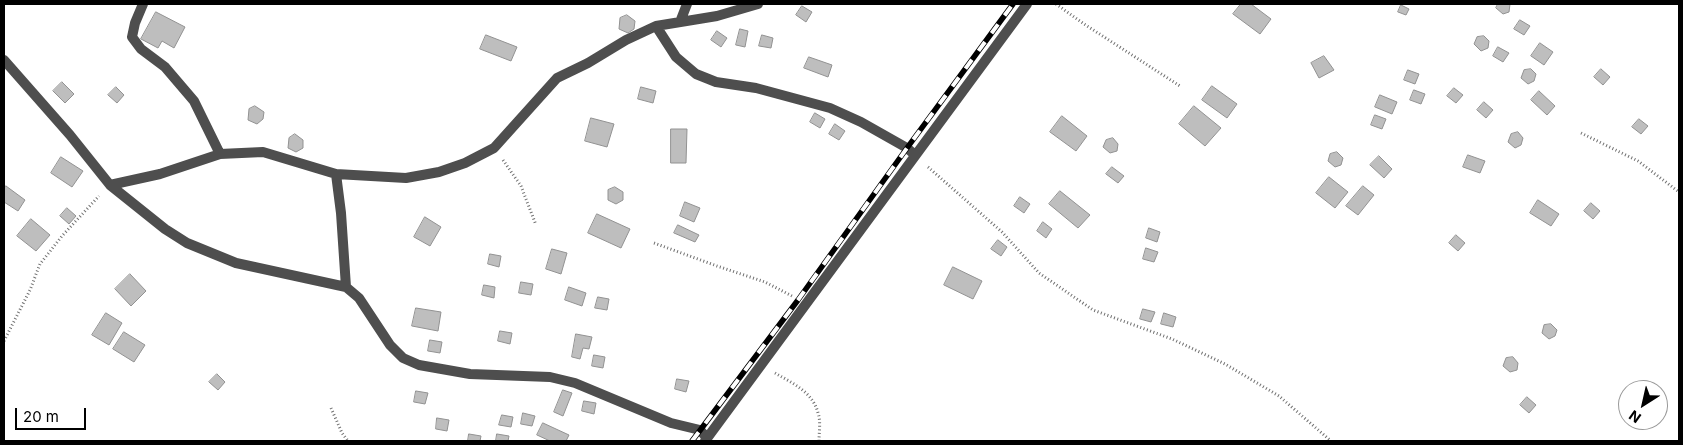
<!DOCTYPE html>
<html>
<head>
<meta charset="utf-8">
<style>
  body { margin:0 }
  #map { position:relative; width:1683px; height:445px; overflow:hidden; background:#fff; font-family:Inter,sans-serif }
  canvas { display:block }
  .frame { position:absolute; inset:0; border:5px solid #000; pointer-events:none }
  .north { position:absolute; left:1618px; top:380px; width:50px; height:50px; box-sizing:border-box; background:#fff; border:1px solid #999; border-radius:50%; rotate:215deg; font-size:14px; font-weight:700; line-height:20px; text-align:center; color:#000 }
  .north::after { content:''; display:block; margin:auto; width:18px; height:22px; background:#000; clip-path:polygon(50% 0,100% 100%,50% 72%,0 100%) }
  .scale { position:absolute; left:15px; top:408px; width:71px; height:22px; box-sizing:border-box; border:2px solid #000; border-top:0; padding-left:6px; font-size:15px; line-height:18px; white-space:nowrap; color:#000; -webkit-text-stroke:4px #fff; paint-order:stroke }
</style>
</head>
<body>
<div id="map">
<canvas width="1683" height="445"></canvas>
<div class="frame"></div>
<div class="north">N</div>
<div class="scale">20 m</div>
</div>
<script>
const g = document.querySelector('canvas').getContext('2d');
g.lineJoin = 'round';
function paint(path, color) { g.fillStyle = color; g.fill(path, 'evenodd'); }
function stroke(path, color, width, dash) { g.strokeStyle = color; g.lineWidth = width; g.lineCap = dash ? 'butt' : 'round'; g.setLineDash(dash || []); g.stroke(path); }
const building = new Path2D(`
  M1241,4h10l20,15 -11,15 -27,-20z
  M1498,4h12l-1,8 -6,2 -7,-6z
  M1401,5l8,4 -3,6 -8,-3z
  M802,6l10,6 -6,10 -10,-7z
  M156,12l29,15 -11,21 -12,-7 -4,7 -17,-9z
  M627,15l8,6 -1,8 -6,4 -9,-4 1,-11z
  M1520,20l10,6 -6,9 -10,-6z
  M740,29l8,2 -3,16 -9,-2z
  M717,31l10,7 -6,9 -10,-7z
  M486,35l31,12 -6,14 -31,-12z
  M762,35l11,3 -2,10 -12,-2z
  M1484,36l5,5 -1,7 -7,3 -7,-7 3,-7z
  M1540,43l13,9 -9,13 -13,-9z
  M1498,47l11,6 -6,9 -10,-6z
  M1324,56l10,14 -15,8 -8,-15z
  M809,57l23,8 -4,12 -24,-9z
  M1531,69l5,5 -2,7 -6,3 -7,-6 3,-8z
  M1601,69l9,8 -7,8 -9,-8z
  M1408,70l11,4 -4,10 -11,-4z
  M62,82l12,12 -9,9 -12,-12z
  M1212,86l25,18 -10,14 -25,-18z
  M116,87l8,8 -7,8 -9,-8z
  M641,87l15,4 -3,12 -15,-4z
  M1454,88l9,7 -7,8 -9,-7z
  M1414,90l11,4 -4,10 -11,-4z
  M1539,91l16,15 -8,9 -16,-15z
  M1380,95l17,7 -5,12 -17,-7z
  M1484,102l9,8 -7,8 -9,-8z
  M255,106l9,6 -1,7 -6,5 -9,-4 1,-11z
  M1194,106l27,22 -16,18 -26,-22z
  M815,113l10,6 -5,9 -10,-6z
  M1375,115l11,4 -4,10 -11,-4z
  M1062,116l25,20 -11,15 -26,-19z
  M591,118l23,6 -7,23 -22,-6z
  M1639,119l9,7 -7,8 -9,-7z
  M835,124l10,7 -6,9 -10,-6z
  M671,129h16l-1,34h-15z
  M1518,132l5,6 -2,7 -6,3 -7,-6 3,-8z
  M295,134l8,6v8l-7,4 -8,-4 1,-10z
  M1113,138l5,6 -1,7 -7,2 -7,-6 3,-7z
  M1337,152l6,6 -2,7 -6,2 -7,-6 2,-7z
  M1468,155l17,6 -5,12 -17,-6z
  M1379,156l13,13 -8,9 -14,-13z
  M61,157l22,14 -11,16 -21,-14z
  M1112,167l12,9 -6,7 -12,-9z
  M1329,177l19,15 -13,16 -19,-15z
  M6,186l19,14 -7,11 -14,-9v-13z
  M1363,186l11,9 -16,20 -12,-9z
  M615,187l8,5v8l-7,4 -8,-4v-10z
  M1060,191l30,24 -12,13 -29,-24z
  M1020,197l10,7 -6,9 -10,-7z
  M1538,200l21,14 -8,12 -21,-13z
  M685,202l15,6 -6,14 -14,-6z
  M1591,203l9,8 -7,8 -9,-8z
  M67,208l9,8 -7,8 -9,-8z
  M597,214l33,15 -9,19 -33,-15z
  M425,217l16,10 -11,19 -16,-9z
  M31,219l19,16 -14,16 -19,-15z
  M1043,222l9,7 -6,9 -9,-7z
  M678,225l21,10 -4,7 -21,-9z
  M1149,228l11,4 -3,10 -11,-4z
  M1456,235l9,8 -7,8 -9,-8z
  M998,240l9,7 -6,9 -10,-7z
  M1146,248l12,4 -4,10 -11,-3z
  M552,249l15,4 -6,21 -15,-5z
  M490,254l11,2 -2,11 -11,-3z
  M953,267l29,14 -9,18 -29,-14z
  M130,274l16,17 -15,15 -16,-17z
  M521,282l12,2 -2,11 -12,-2z
  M484,285l11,2 -1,11 -12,-3z
  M569,287l17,6 -4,13 -17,-6z
  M598,297l11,2 -2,11 -12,-2z
  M416,308l25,4 -3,19 -26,-5z
  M1143,309l12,3 -4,10 -11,-3z
  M106,313l16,10 -13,22 -17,-10z
  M1164,313l12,4 -3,10 -12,-3z
  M1551,324l6,6 -2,6 -6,3 -7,-6 2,-8z
  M500,331l12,2 -2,11 -12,-3z
  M124,332l21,13 -11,17 -21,-13z
  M576,334l16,3 -3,12 -6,-1 -3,11 -8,-2z
  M430,340l12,2 -2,11 -12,-2z
  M594,355l11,2 -2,11 -11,-2z
  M1513,357l5,6 -1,7 -7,2 -7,-6 3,-8z
  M217,374l8,8 -7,8 -9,-8z
  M677,379l12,2 -3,11 -11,-3z
  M563,390l9,3 -9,23 -9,-4z
  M416,391l12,2 -3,11 -11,-2z
  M1527,397l9,8 -7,8 -9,-8z
  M584,401l12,2 -2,11 -12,-3z
  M523,413l12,3 -3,10 -11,-2z
  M502,415l11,2 -2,10 -12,-2z
  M437,418l12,2 -2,11 -11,-2z
  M543,423l26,12 -3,6h-16l-13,-6z
  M469,434l12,2 -1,5h-12z
  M497,434l12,2 -1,5h-12z`);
paint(building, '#bebebe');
stroke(building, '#929292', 1);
stroke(new Path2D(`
  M1056,4l28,20 96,62
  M1581,133l57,28 41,31
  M503,160l18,26 15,39
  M928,167l74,65 37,41 54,37 79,29 53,25 54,32 52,45
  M654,243l63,23 48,16 27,14
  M4,341l26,-51 10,-26 22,-28 37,-40
  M775,373c17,10 38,19 43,40 3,8 1,19 1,28
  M331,408l11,25 6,8`), '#707070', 3, [1, 2.5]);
stroke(new Path2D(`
  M143,4l-8,19 -3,14 9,12 24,18 29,34 26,53
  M680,22l7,-18
  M656,26l20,31 20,17 20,8 40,6 74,20 31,14 46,26 8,7
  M4,60l66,75 40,50 55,44 22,14 49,20 110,24 13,11 31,47 13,13 16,7 51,9 80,3 25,6 96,40 29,7 7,8
  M336,174l5,39 5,74
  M110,185l50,-11 60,-20 43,-2 73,22 70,4 33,-6 26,-9 29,-15 63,-70 31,-15 38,-23 30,-14 61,-10 41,-12
  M705,441l322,-437`), '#4e4e4e', 10);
const rail = new Path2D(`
  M692,441l106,-141 109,-152 106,-144`);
stroke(rail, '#000', 5.5);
stroke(rail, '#fff', 4, [11]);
</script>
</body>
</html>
